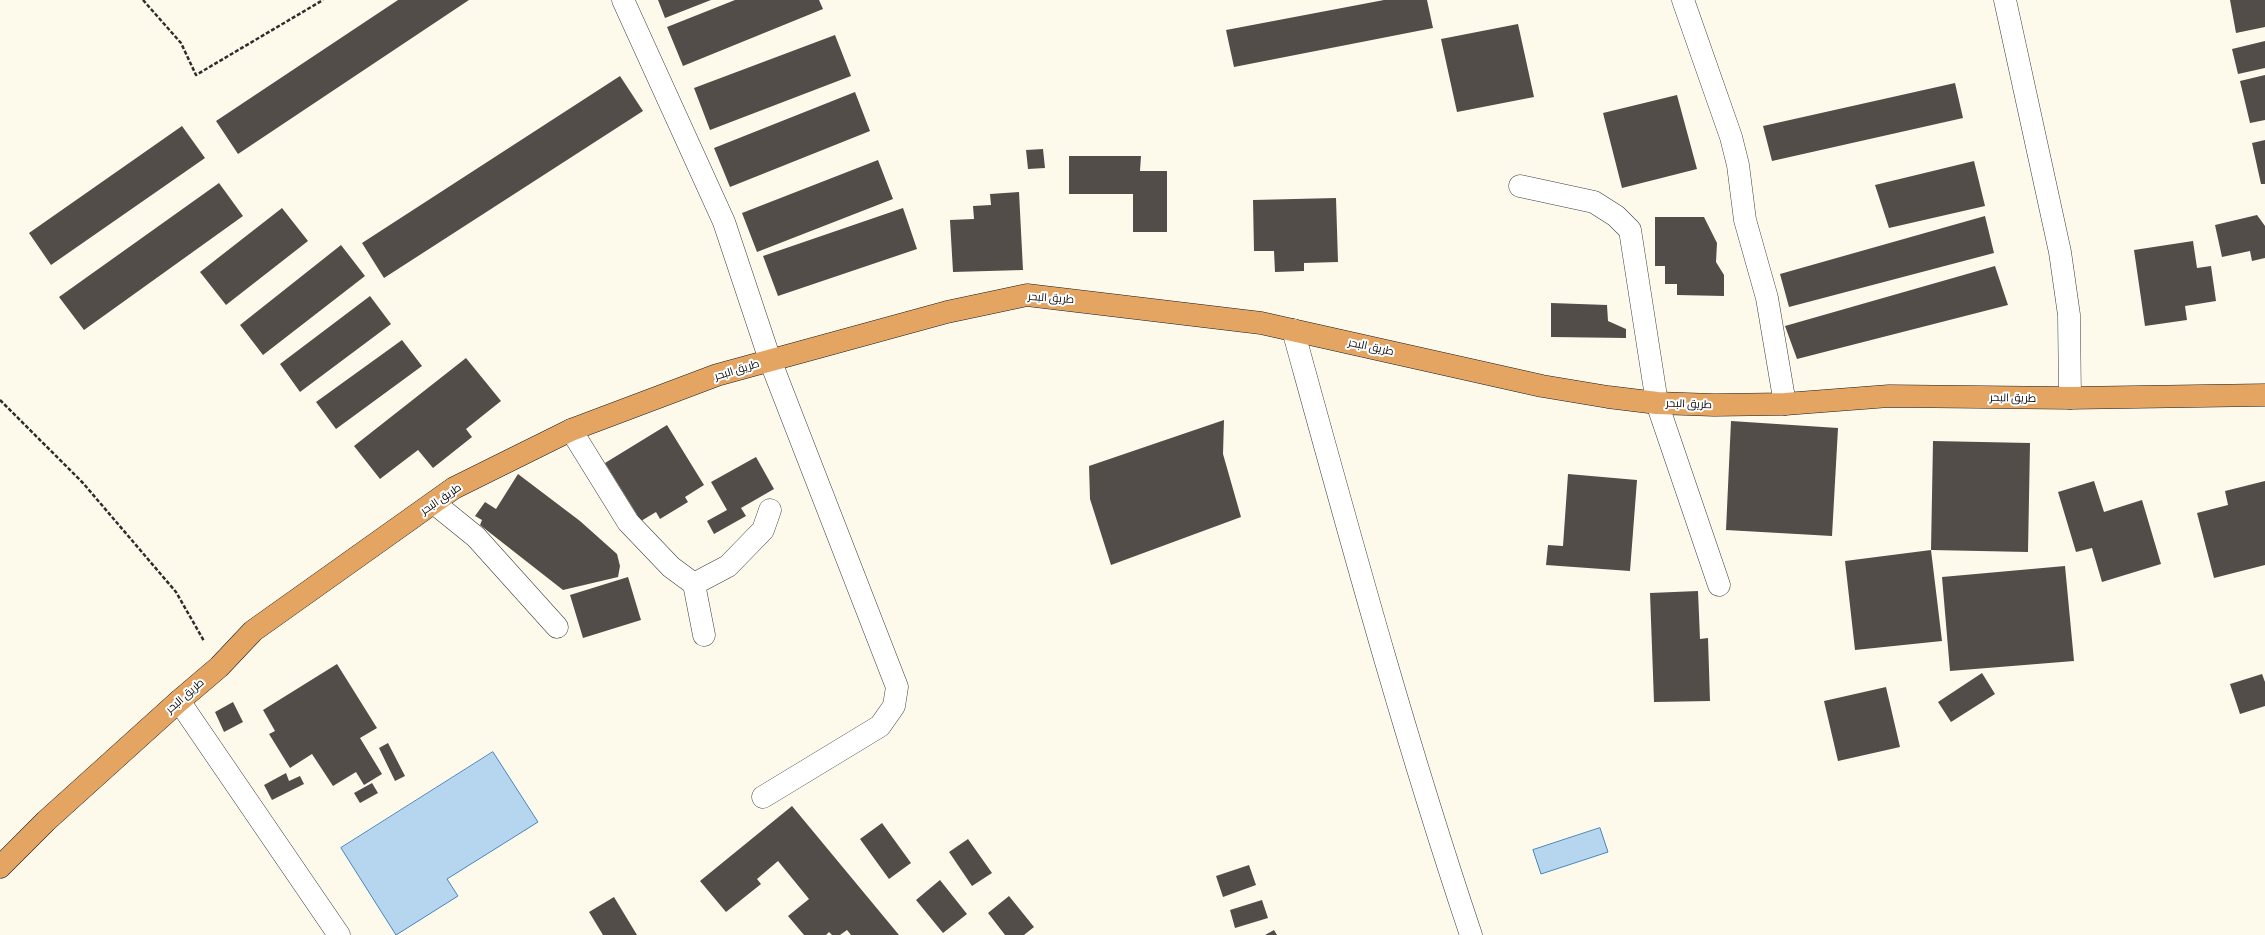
<!DOCTYPE html>
<html>
<head>
<meta charset="utf-8">
<style>
  body { margin:0 }
  canvas { display:block; background:#fdfaec }
</style>
</head>
<body>
<canvas width="2265" height="935"></canvas>
<script>
const g = document.querySelector('canvas').getContext('2d');
g.lineJoin = 'round';
function paint(path, color) { g.fillStyle = color; g.fill(path, 'evenodd'); }
function stroke(path, color, width, dash) { g.strokeStyle = color; g.lineWidth = width; g.lineCap = dash ? 'butt' : 'round'; g.setLineDash(dash || []); g.stroke(path); }
function label(font, color, halo, rows, align = 'center') {
  g.font = font + ' "Crimson Pro",Cairo,serif'; g.lineWidth = 4; g.setLineDash([]); g.textBaseline = 'middle'; g.strokeStyle = halo; g.fillStyle = color; for (const [text, x, y, turn = 0] of rows) {
    g.save(); g.translate(x, y); g.rotate((+turn || 0) * Math.PI / 180); g.textAlign = isNaN(turn) ? turn : align; if (halo) g.strokeText(text, 0, 0); g.fillText(text, 0, 0); g.restore();
  }
}
const water = new Path2D(`
  M493,752l45,70 -91,57 11,17 -62,39 -55,-87z
  M1600,828l8,24 -67,22 -8,-24z`);
paint(water, '#b6d6ef');
stroke(water, '#4586bd', 1);
paint(new Path2D(`
  M398,0h71l-231,154 -22,-33z
  M658,0h53l-46,18z
  M735,0h84l4,9 -140,57 -16,-39z
  M1384,0h43l6,28 -199,39 -8,-37z
  M2230,0h35v27l-29,6z
  M1518,24l16,73 -77,15 -16,-73z
  M835,35l16,41 -141,54 -16,-42z
  M2265,41v27l-27,6 -6,-25z
  M2265,75v45l-15,3 -10,-42z
  M620,76l23,35 -259,167 -22,-35z
  M1955,83l8,35 -191,43 -9,-35z
  M855,92l15,39 -140,56 -16,-39z
  M1677,95l20,74 -75,19 -19,-75z
  M182,126l23,32 -154,107 -22,-32z
  M2265,140v44h-4l-9,-41z
  M1043,149l2,19 -17,1 -2,-19z
  M1069,156h72l-1,15h27v61h-34v-38h-64z
  M878,160l15,39 -136,53 -15,-39z
  M1974,161l11,45 -96,22 -14,-43z
  M219,183l24,33 -159,114 -25,-33z
  M1019,192l4,78 -70,2 -3,-52 24,-1 -1,-13 18,-1 -1,-11z
  M1336,198l2,64 -34,1v8l-29,1 -1,-21h-20l-1,-51z
  M282,208l26,33 -82,64 -26,-33z
  M903,208l14,41 -139,47 -15,-40z
  M2257,215l8,11v32l-13,3 -2,-10 -28,6 -7,-32z
  M1985,216l9,37 -205,54 -9,-33z
  M1655,217h49l13,26 -1,19 8,13v21l-47,-1v-11h-12v-18h-10z
  M2193,241l4,27 14,-2 5,35 -31,5 2,14 -42,6 -11,-76z
  M341,245l24,31 -102,79 -23,-30z
  M1995,266l13,39 -211,54 -12,-33z
  M370,296l21,28 -91,68 -20,-28z
  M1551,303l56,2 1,16 18,8v9l-75,-1z
  M402,340l20,26 -86,63 -20,-27z
  M466,358l35,43 -35,28 6,8 -39,31 -15,-18 -38,29 -26,-33z
  M1224,420l-1,34 18,63 -130,48 -21,-66 -1,-33z
  M1731,421l107,7 -6,108 -106,-6z
  M667,425l37,60 -19,12 3,5 -28,17 -4,-7 -15,9 -36,-58z
  M1933,441l97,2 -2,109 -97,-2z
  M756,457l18,32 -33,19 5,8 -32,18 -7,-13 20,-11 -16,-28z
  M518,474l62,47 37,33 3,12 -2,11 -55,13 -83,-65 2,-5 -7,-4 10,-14 11,7z
  M1568,474l69,6 -7,91 -84,-6 2,-20 15,1z
  M2094,481l10,31 38,-12 19,64 -59,18 -10,-34 -16,4 -18,-60z
  M2265,481v84l-51,13 -17,-65 31,-8 -3,-14z
  M1931,550l11,91 -87,9 -10,-89z
  M2065,566l9,95 -124,10 -8,-94z
  M628,577l13,43 -58,18 -13,-43z
  M1698,591l2,48 8,-1 2,63 -56,1 -4,-109z
  M337,664l40,64 -17,10 22,36 -18,11 -8,-13 -23,14 -21,-32 -22,14 -21,-34 6,-3 -12,-21z
  M1982,673l13,21 -44,28 -13,-20z
  M2262,674l3,8v24l-25,8 -10,-30z
  M1886,687l14,60 -62,14 -14,-60z
  M233,702l10,20 -19,10 -9,-20z
  M388,743l17,33 -10,5 -16,-33z
  M286,773l3,8 11,-5 4,8 -32,16 -8,-15z
  M372,783l6,10 -18,10 -6,-10z
  M792,806l107,129h-48l-4,-5 -7,5h-8l-3,-3 -3,3h-22l-16,-19 21,-17 -31,-38 -21,18 4,5 -35,28 -26,-31z
  M882,823l29,40 -22,16 -29,-40z
  M968,839l24,34 -20,13 -23,-34z
  M1249,865l7,20 -33,12 -7,-21z
  M940,880l27,34 -24,19 -27,-33z
  M1009,896l25,31 -10,8h-19l-17,-22z
  M614,897l23,38h-34l-14,-23z
  M1262,900l6,18 -33,10 -5,-18z
  M1274,930l3,5h-12z`), '#534d49');
const minor = new Path2D(`
  M623,0l101,222 46,138 127,327 -3,19 -14,20 -117,71
  M1683,0l48,137 7,28 7,55 22,78 18,106
  M2005,0l55,252 9,63 1,83
  M1520,186l74,16 22,14 14,14 27,173 62,182
  M1293,330c56,203 111,406 178,605
  M571,430l57,92 43,45 23,17 10,51
  M434,503l42,34 81,90
  M694,584l34,-18 35,-36 7,-20
  M179,701l160,234`);
const highway = new Path2D(`
  M0,867l46,-46 133,-120 40,-34 34,-36 201,-143 117,-58 146,-55 230,-63 80,-17 234,28 281,63 66,11 49,6 57,2 71,-1 104,-8 181,2 195,-3`);
stroke(minor, '#3e3e3e', 23);
stroke(highway, '#1c1c1c', 23);
stroke(new Path2D(`
  M143,0l38,43 15,32 127,-75
  M0,400l83,83 93,109 28,49`), '#2d2d2d', 2.5, [4, 2]);
stroke(minor, '#fff', 22);
stroke(highway, '#e4a563', 22);
label('11px', '#0b0b0b', '#fff', [
  ["طريق البحر",1051,298,4],
  ["طريق البحر",1371,347,12],
  ["طريق البحر",737,370,-17],
  ["طريق البحر",2013,398,1],
  ["طريق البحر",1689,404,2],
  ["طريق البحر",441,499,-34],
  ["طريق البحر",185,696,-41]
]);
</script>
</body>
</html>
